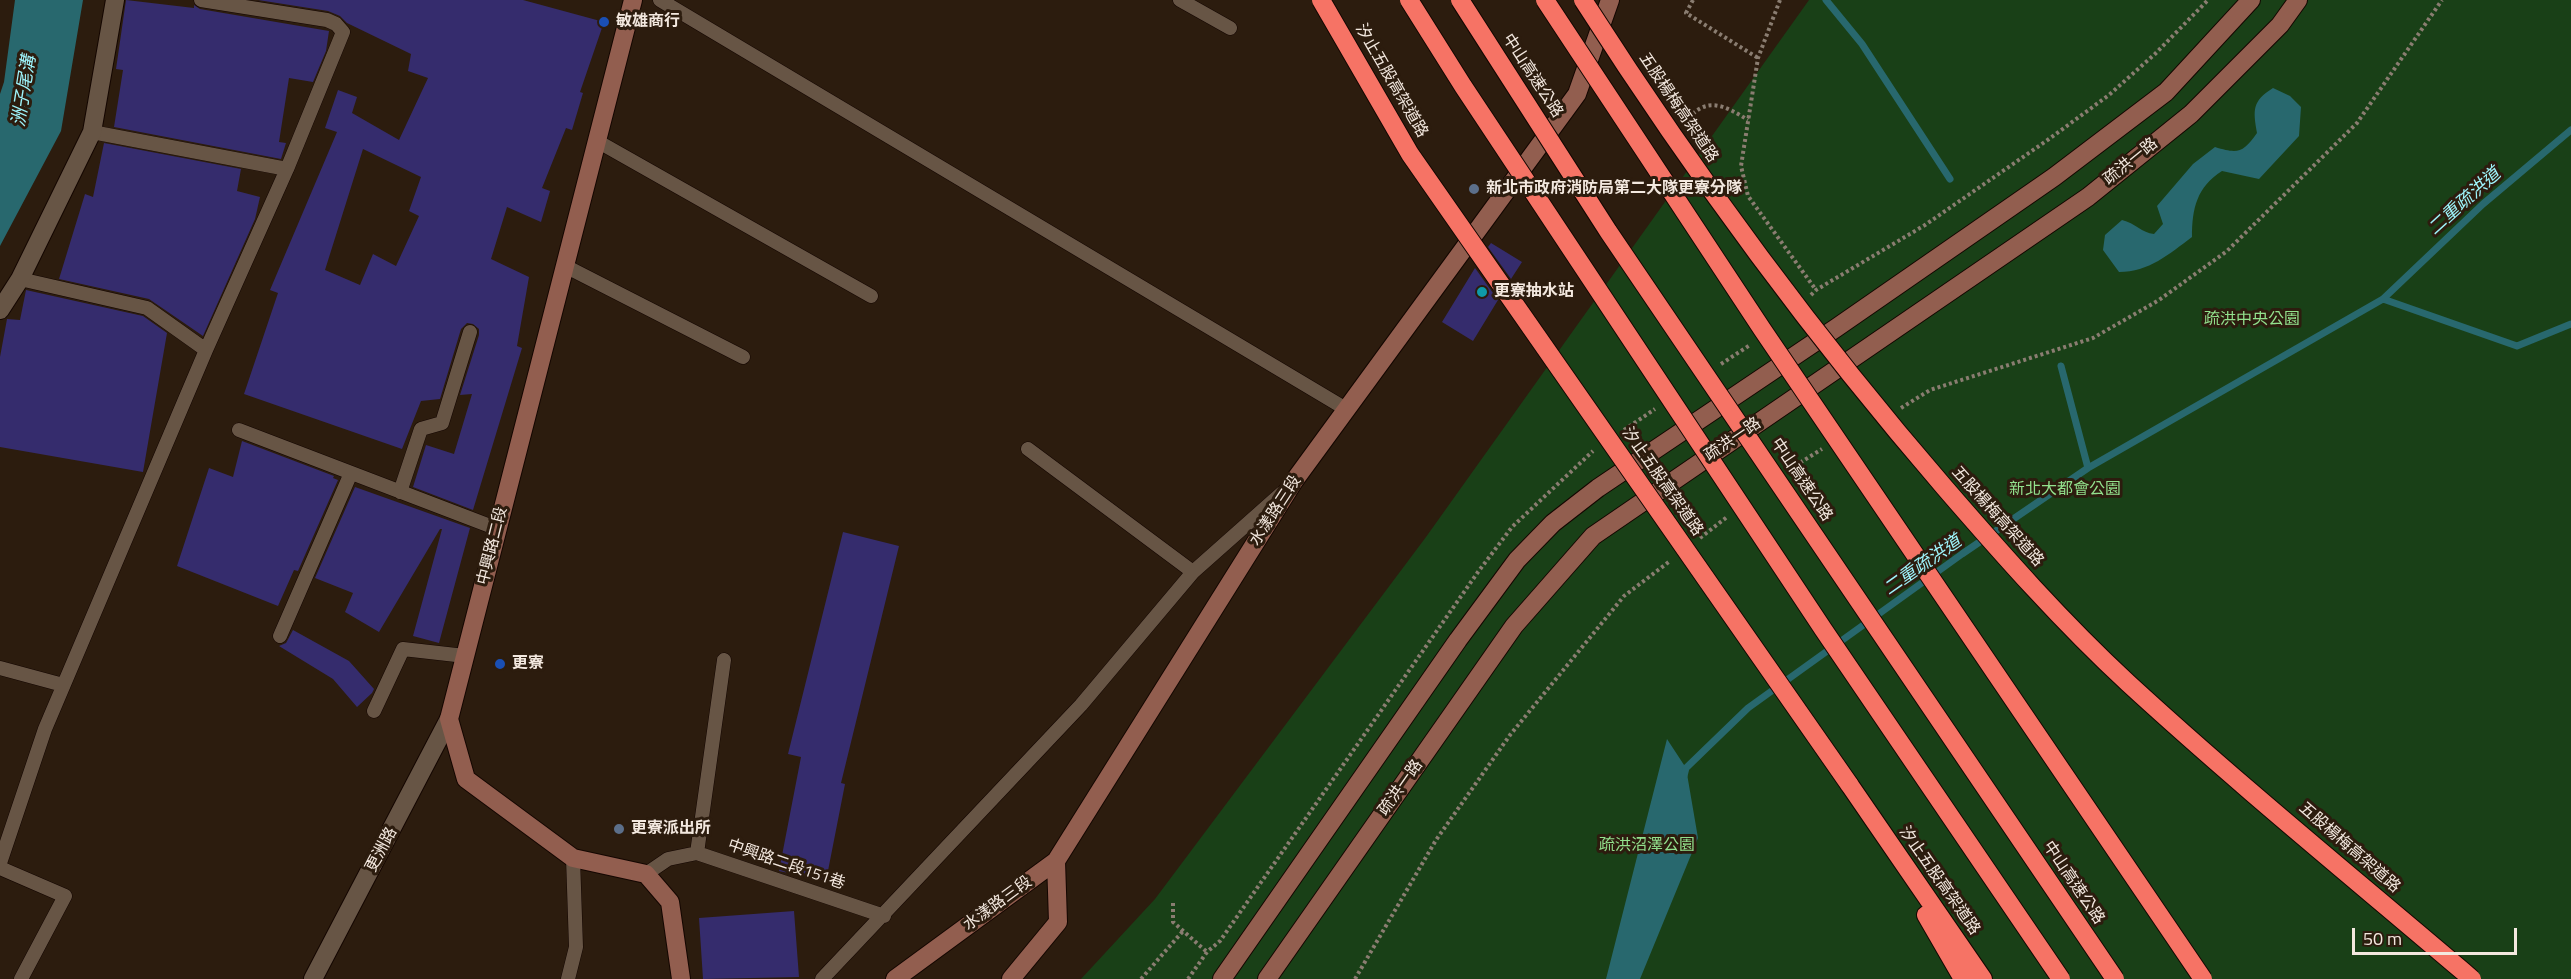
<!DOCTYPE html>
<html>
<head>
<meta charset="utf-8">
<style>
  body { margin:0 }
  #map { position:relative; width:2571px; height:979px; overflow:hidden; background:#2c1c0e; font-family:"Titillium Web",sans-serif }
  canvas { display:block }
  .scale { position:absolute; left:2352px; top:928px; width:165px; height:27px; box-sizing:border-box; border:3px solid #f3e8df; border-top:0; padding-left:8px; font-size:18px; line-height:21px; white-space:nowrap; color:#f3e8df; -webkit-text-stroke:4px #2c1c0e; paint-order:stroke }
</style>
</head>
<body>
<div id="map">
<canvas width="2571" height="979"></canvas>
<div class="scale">50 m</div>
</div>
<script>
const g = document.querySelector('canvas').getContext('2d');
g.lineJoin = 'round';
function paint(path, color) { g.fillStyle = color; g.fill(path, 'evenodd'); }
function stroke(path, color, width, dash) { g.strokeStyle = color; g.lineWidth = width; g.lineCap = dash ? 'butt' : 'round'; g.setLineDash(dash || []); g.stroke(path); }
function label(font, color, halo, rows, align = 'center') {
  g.font = font + ' "Titillium Web","Noto Sans TC",sans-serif'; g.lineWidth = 6; g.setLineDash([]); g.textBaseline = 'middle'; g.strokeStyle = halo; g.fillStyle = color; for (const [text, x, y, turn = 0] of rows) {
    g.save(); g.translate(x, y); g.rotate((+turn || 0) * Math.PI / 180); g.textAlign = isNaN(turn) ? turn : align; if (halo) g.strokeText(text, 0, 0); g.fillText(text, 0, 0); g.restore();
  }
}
paint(new Path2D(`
  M1809,0h762v979h-1490l74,-80 271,-362z`), '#194017');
paint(new Path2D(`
  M15,0h68l-22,131 -61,115v-152l4,-12z
  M2273,88l17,8 11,11 -2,29 -40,43 -37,-8c-25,16 -30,37 -30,66 -23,17 -43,35 -73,35l-16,-22 2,-15 17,-15c13,3 20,13 32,14l9,-10 -6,-18 36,-42 22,-17c23,7 28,6 42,-14 -4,-23 -5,-32 16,-45z
  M1667,739l19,29 12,70 -58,141h-34z`), '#28686e');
stroke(new Path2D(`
  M1826,0l36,44 88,135
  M2383,299l134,47 54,-22
  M2061,366l27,102
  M1684,776l2,-8 62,-60 214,-154 126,-86 295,-169 100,-95 88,-74`), '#28686e', 7);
paint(new Path2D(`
  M126,0l68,8v-3l6,4 129,22 -3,20 -13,31 -24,-4 -10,64 7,1 -5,16 -167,-32 9,-57 -7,-1z
  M258,0h265l81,22 -24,70 3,1 -11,37 -6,-2 -24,60 8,3 -9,31 -34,-15 -16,52 38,18 -12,69 5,2 -49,162 -60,-23 13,-42 28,9 18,-60 -12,1 19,-60v-6l-6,-5 -6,-1 -6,6 -21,70 -19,2 -19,48 -158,-55 34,-101 -8,-3 67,-158 -12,-4 13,-38 19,7 -5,16 47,27 29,-62 -20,-7 3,-17 -64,-31 -7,-7 -12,-5zM363,149l58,28 -12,34 10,5 -23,50 -23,-12 -13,31 -35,-15z
  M104,143l137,26 -4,22 23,6 -5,22 -52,117 -54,-37 -90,-20 26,-85 8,3z
  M1491,243l31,19 -11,17 -23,-32z
  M1475,268l23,32 -25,41 -31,-19z
  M26,290l117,26 24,17 -24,139 -143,-25v-90l7,-38 13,1z
  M242,441l92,35 -1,2 5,2 -40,91 -4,-1 -16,36 -101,-40 32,-98 24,9z
  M355,487l115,41 -31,115 -26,-7 29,-107h-2l-61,103 -34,-20 8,-19 -38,-15z
  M843,532l56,14 -58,237 4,1 -19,97 -47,-10 22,-114 -13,-3z
  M293,630l56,31 25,28 -2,4 -15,14 -24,-28 -54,-33 7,-3z
  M794,911l5,66 -96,2 -4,-61z`), '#352c6d');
const lane = new Path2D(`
  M660,0l686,409
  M1180,0l50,28
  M92,132l195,37
  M597,141l274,155
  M565,266l178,91
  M20,279l127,29 59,42
  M239,430l259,99
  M1028,449l165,123
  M400,492l21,-63 21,-6 28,-91
  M280,636l71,-163
  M0,668l63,17
  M374,711l29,-62 62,7
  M697,853l27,-193
  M0,863l45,-134 161,-379 81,-181 56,-137 -7,-8 -9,-4 -126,-20
  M0,868l65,28 -44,83
  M646,874l22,-15 29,-6 187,63
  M568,979l8,-32 -3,-89
  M822,979l259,-274 112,-133 89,-79`);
const street = new Path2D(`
  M0,310l20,-31 72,-147 23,-132
  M313,979l136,-260`);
const secondary = new Path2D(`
  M633,0l-184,719 17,60 107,79 73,16 24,28 11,77
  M895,979l161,-118 238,-380 283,-387 33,-94
  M1011,979l47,-57 -2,-61
  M1222,979l236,-339 59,-80 36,-37 45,-35 238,-160 218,-151 112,-85 85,-92
  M1267,979l247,-353 79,-90 495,-339 103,-83 89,-89 18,-25`);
const highway = new Path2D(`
  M1849,784l134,195
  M1926,915l37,64`);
stroke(lane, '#140600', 15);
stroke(street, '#140600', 20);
stroke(secondary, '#140600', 20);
stroke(highway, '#140600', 20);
stroke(new Path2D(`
  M1693,0l-7,13 72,45
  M1780,0l-22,58 -17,108 7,30 68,94
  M1685,123c20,-28 39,-18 63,-3
  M1811,295l5,-5 109,-65 124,-86 60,-44 46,-41 53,-54
  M1721,364l29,-19
  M1901,408l29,-18 163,-52 66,-38 68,-49 130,-128 85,-123
  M1624,430l31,-21
  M1790,469l32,-20
  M1700,538l27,-21
  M1173,903v19l34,30
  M1141,979l42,-48
  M1188,979l19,-27 13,-11 258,-369 34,-45 81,-76
  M1355,979l81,-139 74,-105 114,-139 46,-35`), '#8a7d71', 4, [3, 3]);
stroke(lane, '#675545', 14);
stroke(street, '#675545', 18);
stroke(secondary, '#925e4f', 18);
stroke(highway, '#f67365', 18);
const highwayBridge = new Path2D(`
  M1321,0l89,154 439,630
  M1409,0l54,86 360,543 238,350
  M1460,0l148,231 507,748
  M1545,0l217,329 441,650
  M1583,0c110,172 228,333 362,488 58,67 117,134 183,195 111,102 229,198 344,296`);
stroke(highwayBridge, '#140600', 20, []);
stroke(highwayBridge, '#f67365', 18);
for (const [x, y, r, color] of [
  [604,22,6,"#1a4fb4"],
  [1474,189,6,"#5c6f8a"],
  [1482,292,6,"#0f9aa8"],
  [500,664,6,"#1a4fb4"],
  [619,829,6,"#5c6f8a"]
]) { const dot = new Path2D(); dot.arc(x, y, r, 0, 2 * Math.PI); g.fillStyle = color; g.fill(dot); stroke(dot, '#2c1c0e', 2); }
label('bold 16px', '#f3e8df', '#2c1c0e', [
  ["敏雄商行",616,22],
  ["新北市政府消防局第二大隊更寮分隊",1486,189],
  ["更寮抽水站",1494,292],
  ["更寮",512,664],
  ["更寮派出所",631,829]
], 'left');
label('16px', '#f3e8df', '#2c1c0e', [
  ["中山高速公路",1532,76,57],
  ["汐止五股高架道路",1391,81,60],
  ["五股楊梅高架道路",1678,108,56],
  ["疏洪一路",2131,162,-39],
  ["疏洪一路",1733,440,-34],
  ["中山高速公路",1801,480,56],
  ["汐止五股高架道路",1662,482,55],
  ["水漾路三段",1276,511,-57],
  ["五股楊梅高架道路",1997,517,48],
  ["中興路二段",493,546,-76],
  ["疏洪一路",1401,788,-55],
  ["五股楊梅高架道路",2349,848,41],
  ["更洲路",382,850,-62],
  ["中興路二段151巷",786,865,19],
  ["汐止五股高架道路",1939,881,55],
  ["中山高速公路",2073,883,56],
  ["水漾路三段",998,904,-36]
]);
label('16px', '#92e18d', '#2c1c0e', [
  ["疏洪中央公園",2252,320],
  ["新北大都會公園",2065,490],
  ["疏洪沼澤公園",1647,846]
]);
label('italic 18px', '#9ef4fb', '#2c1c0e', [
  ["洲子尾溝",25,91,-81],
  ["二重疏洪道",2465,202,-42],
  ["二重疏洪道",1923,566,-35]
]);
</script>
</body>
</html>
